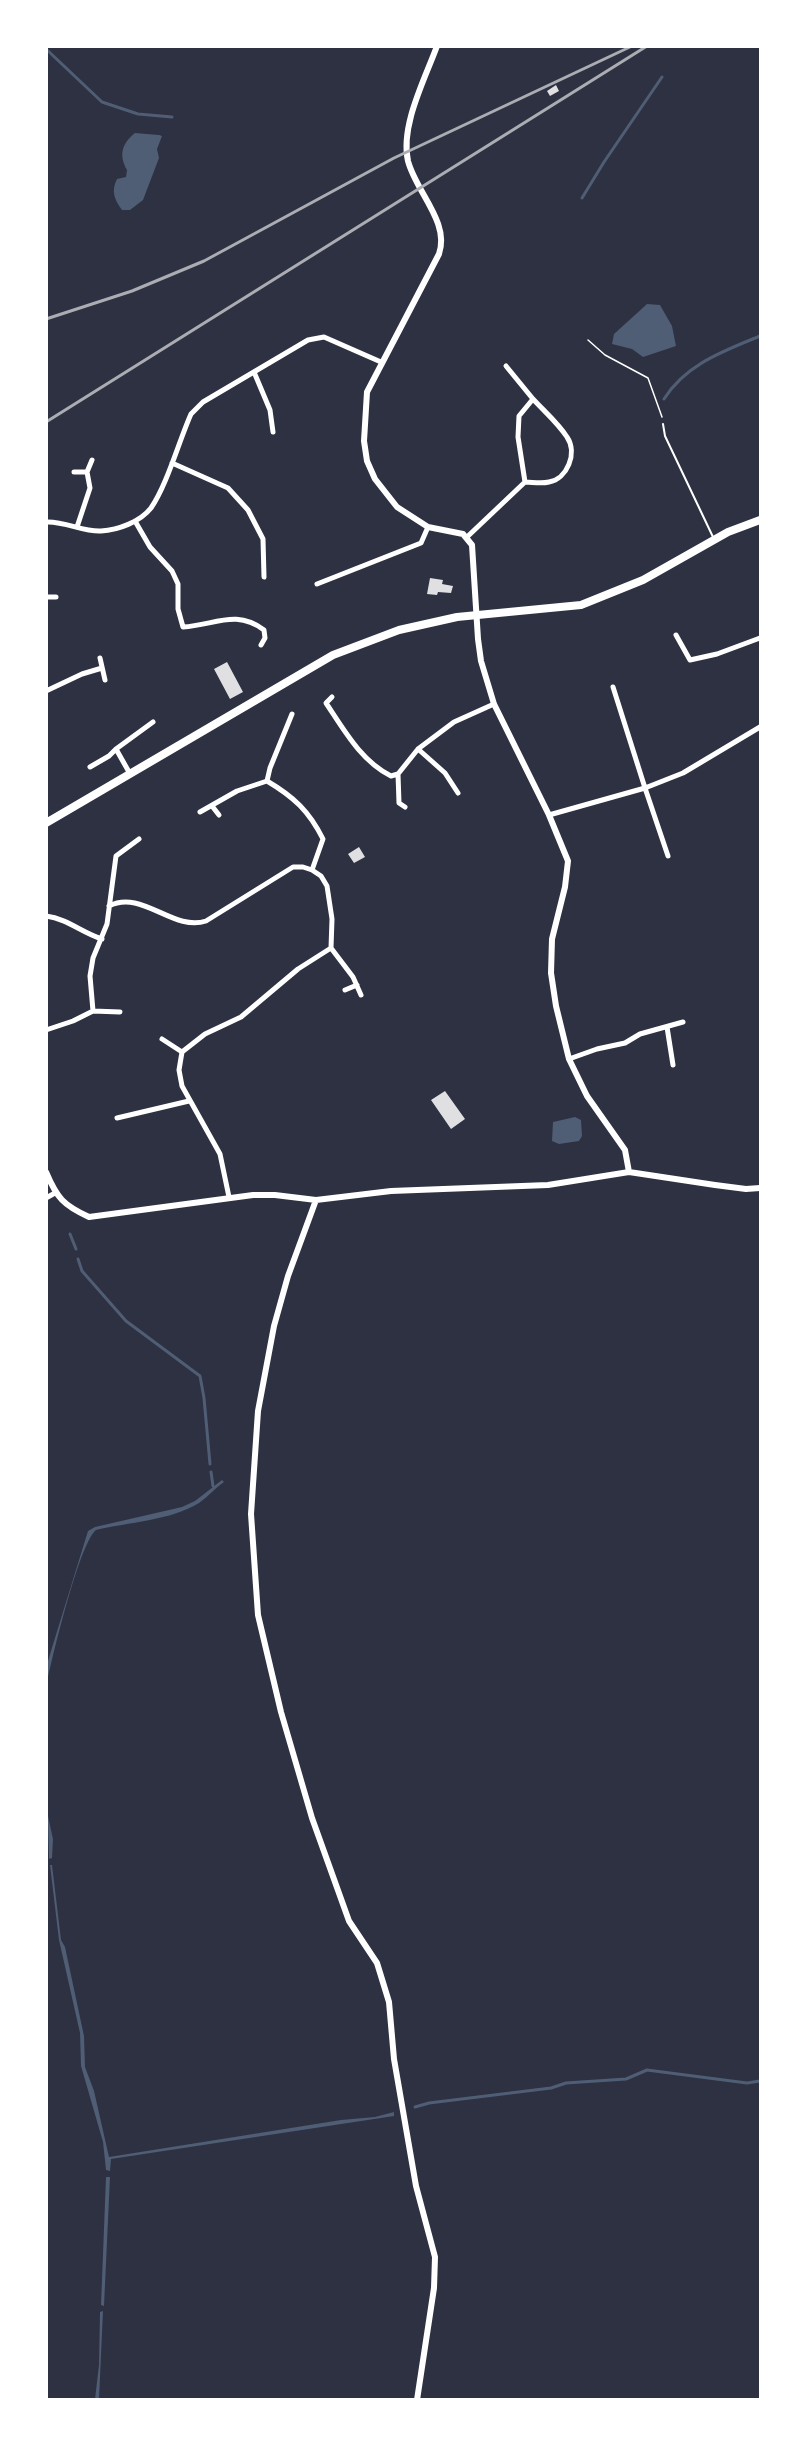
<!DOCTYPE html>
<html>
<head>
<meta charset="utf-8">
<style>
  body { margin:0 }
  #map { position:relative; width:807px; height:2446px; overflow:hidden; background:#2d3142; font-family:"Public Sans",sans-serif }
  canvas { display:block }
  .frame { position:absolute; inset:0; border:48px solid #fff; pointer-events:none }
</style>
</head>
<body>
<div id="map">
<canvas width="807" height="2446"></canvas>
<div class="frame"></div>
</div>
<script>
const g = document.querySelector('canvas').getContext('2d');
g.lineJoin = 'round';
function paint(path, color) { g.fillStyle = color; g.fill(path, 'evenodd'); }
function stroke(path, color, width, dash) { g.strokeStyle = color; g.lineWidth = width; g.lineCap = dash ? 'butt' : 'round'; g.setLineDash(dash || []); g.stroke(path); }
paint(new Path2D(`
  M135,133l24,2 3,1 -5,13 2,9 -16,42 -13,10h-8c-8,-11 -11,-19 -5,-31l9,-2 1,-7c-8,-14 -6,-26 8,-37z
  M647,304l13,1 12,21 4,20 -33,11 -11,-8 -20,-5 2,-10z
  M575,1117l6,3 1,16 -3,5 -20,3 -7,-3 1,-19z
  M222,1480l2,2c-9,6 -16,15 -25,21 -30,18 -70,19 -103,27 -17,14 -43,125 -49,152v-18l41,-133 7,-4 87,-20 13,-6z
  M47,1784l1,32 5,23 -1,19 -3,1z
  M50,1865h2l9,75 4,7 19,89 1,31 9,24 15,66 232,-37 34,-3 19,-5v4l-283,43 -1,12 -4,-1 -3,-28 -22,-76 -1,-33 -21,-93z
  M106,2177h4l-6,129 -3,-1z
  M103,2311l-4,88h-4l4,-34 1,-53z`), '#4f5d75');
stroke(new Path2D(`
  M46,49l56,53 36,12 34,3
  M582,198l22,-36 58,-85
  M664,399c22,-35 60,-48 96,-63
  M70,1234l6,15
  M78,1259l4,12 44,50 74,55 4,22 6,66
  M211,1472l2,14
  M415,2107l14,-4 122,-15 15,-5 60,-4 21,-9 100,13 13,-2`), '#4f5d75', 3);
paint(new Path2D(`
  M556,85l3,6 -9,5 -3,-5z
  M430,578l13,2 -1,4 11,2 -2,7 -13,-1 -1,3 -10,-1z
  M227,662l16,30 -13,7 -16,-30z
  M359,847l6,10 -11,6 -6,-9z
  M445,1091l20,28 -14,10 -20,-29z`), '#e0e0e3');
stroke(new Path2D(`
  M588,340l17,15 43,23 14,39`), '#fff', 1.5);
stroke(new Path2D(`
  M663,424l2,12 48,101`), '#fff', 2);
stroke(new Path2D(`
  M254,372l16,38 3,22
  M172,463l56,25 20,22 15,29 1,38
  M74,472h13
  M525,482c7,0 16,2 24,0 18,-3 29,-29 18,-45 -9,-14 -23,-26 -34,-38
  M135,521l15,26 22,24 6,13v25l5,18c32,-2 53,-18 81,3l1,8 -4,7
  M46,522c19,-1 37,10 55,9 17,-1 39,-9 50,-23 16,-23 28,-67 40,-94l12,-12 105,-62 16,-3 57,25
  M77,527l13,-39 -3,-16 5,-12
  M467,537l58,-55 -7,-45 1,-21 14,-17 -27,-33
  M317,584l104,-41 7,-16
  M46,597h10
  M676,635l14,25 27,-6 43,-16
  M100,658l5,22
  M613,687l32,101 38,-15 77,-46
  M46,691l36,-17 20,-6
  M332,697l-6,6c18,27 35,58 65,73l7,-2
  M418,749l27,24 13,20
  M90,767l19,-11 7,-7
  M129,772l-13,-23 37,-27
  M267,781l3,-13 22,-54
  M212,806l7,9
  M405,807l-6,-4 -1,-29 20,-25 36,-27 40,-18
  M200,812l37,-21 30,-10c27,16 42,30 56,58l-11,31
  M549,815l96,-27 23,68
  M109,906c33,-17 64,26 97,15l87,-54h10l9,3 9,6 6,10 5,33 -1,29 -33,21 -57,48 -36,17 -23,18 -3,18 3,16 38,68 9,43
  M46,916c22,3 36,17 56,23
  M331,948l22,29 8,18
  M345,990l12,-5
  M93,1011l-3,-35 3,-18 14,-34 9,-68 23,-17
  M667,1027l6,38
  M46,1030l27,-9 20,-10 27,1
  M162,1039l20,13
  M569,1059l28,-10 28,-6 15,-9 43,-12
  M117,1118l72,-17
  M46,1198l9,-5`), '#fff', 5);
stroke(new Path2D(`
  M437,46c-12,33 -37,80 -29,115 8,31 42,61 31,93l-72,138 -3,49 3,20 8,18 22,28 31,20 35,7 9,11 6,94 3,22 13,43 55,111 19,46 -3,26 -13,52 -1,34 5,33 13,53 18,37 38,54 4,22
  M46,1172c11,26 17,33 43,45l164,-22h22l41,5 75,-9 157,-6 81,-13 86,13 31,4 14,-1
  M316,1200l-28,76 -14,50 -16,85 -7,103 7,101 23,97 31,106 37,103 28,42 12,39 5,57 22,127 19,71 -1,31 -17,112`), '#fff', 6);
stroke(new Path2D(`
  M46,823l287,-168 66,-25 58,-13 124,-12 62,-25 85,-48 32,-12`), '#fff', 8);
stroke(new Path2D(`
  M46,319l86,-28 72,-30 190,-103 238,-112
  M46,422l601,-376`), '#abadb3', 3);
</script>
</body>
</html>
